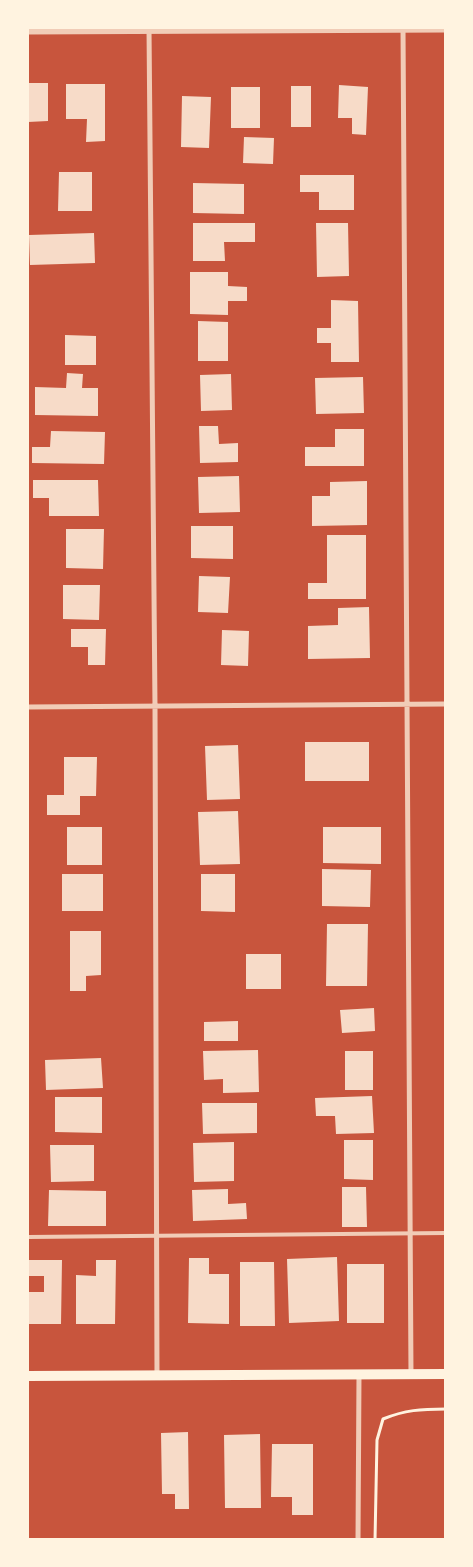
<!DOCTYPE html>
<html>
<head>
<meta charset="utf-8">
<style>
  body { margin:0 }
  #map { position:relative; width:473px; height:1567px; overflow:hidden; background:#c8553d; font-family:"PT Sans",sans-serif }
  canvas { display:block }
  .frame { position:absolute; inset:0; border:29px solid #fff3e0; pointer-events:none }
</style>
</head>
<body>
<div id="map">
<canvas width="473" height="1567"></canvas>
<div class="frame"></div>
</div>
<script>
const g = document.querySelector('canvas').getContext('2d');
g.lineJoin = 'round';
function paint(path, color) { g.fillStyle = color; g.fill(path, 'evenodd'); }
function stroke(path, color, width, dash) { g.strokeStyle = color; g.lineWidth = width; g.lineCap = dash ? 'butt' : 'round'; g.setLineDash(dash || []); g.stroke(path); }
paint(new Path2D(`
  M28,83h20v38l-20,1z
  M66,84h39v57l-19,1 1,-23h-21z
  M339,85l29,2 -2,48 -14,-1v-16h-14z
  M291,86h20v41h-20z
  M231,87h29v41h-29z
  M182,96l29,1 -2,51 -28,-1z
  M244,137l30,1 -1,26 -30,-1z
  M59,172h33v39h-34z
  M300,175h54v35h-35v-18h-19z
  M193,183l51,1v30l-51,-1z
  M193,223h62v19h-31l1,19h-32z
  M316,223h32l1,53 -32,1z
  M94,233l1,30 -65,2 -1,-30z
  M190,272h38v14l19,1v14h-19v14l-38,-1z
  M331,300l27,1 1,61h-28v-19h-14v-15h14z
  M198,321l30,1v39h-30z
  M65,335l31,1v29h-31z
  M67,373l16,1 -1,14h16v28l-63,-1v-28l31,1z
  M231,374l1,36 -31,1 -1,-36z
  M363,377l1,36 -48,1 -1,-36z
  M199,426h19l1,18 19,-1v19l-38,1z
  M335,429h29v37h-59v-19h30z
  M51,431l54,1 -1,32 -72,-1v-16h18z
  M239,476l1,36 -41,1 -1,-36z
  M33,480h65l1,36h-50v-18h-16z
  M367,481v44l-55,1v-30h18v-14z
  M191,526h42v33l-42,-1z
  M66,529h38l-1,40 -37,-1z
  M327,535h39v64h-58v-16h19z
  M199,576l31,1 -2,36 -30,-1z
  M63,585h37l-1,35 -36,-1z
  M369,607l1,51 -62,1v-33l30,-1v-17z
  M71,629h35l-1,36h-17v-18h-17z
  M222,630l27,1 -1,35 -27,-1z
  M305,742h64v39h-64z
  M238,745l2,54 -33,1 -2,-54z
  M64,757h33l-1,39h-16v19h-33v-20h17z
  M238,811l2,53 -40,1 -2,-53z
  M67,827h35v38h-35z
  M323,827h58v37l-58,-1z
  M322,869l49,1 -1,37 -48,-1z
  M62,874h41v37h-41z
  M201,874h34v38l-34,-1z
  M327,924h41l-1,62h-41z
  M70,931h31v44l-15,1v15h-16z
  M246,954h35v35h-35z
  M374,1008l1,23 -33,2 -2,-23z
  M238,1021v20h-34v-19z
  M258,1050l1,42 -36,1v-14l-19,1 -1,-29z
  M345,1051h28v39h-28z
  M101,1058l2,30 -57,2 -1,-30z
  M372,1096l2,37 -38,1 -1,-18h-19l-1,-18z
  M55,1097h47v36l-47,-1z
  M202,1103h55v30l-54,1z
  M344,1140h29v40l-29,-1z
  M234,1142v39l-40,1 -1,-39z
  M50,1145h44v36l-43,1z
  M342,1187h24l1,40h-25z
  M228,1189v15l18,-1 1,16 -54,2 -1,-31z
  M49,1190l57,1v35h-58z
  M337,1257l2,64 -50,2 -2,-64z
  M189,1258h20v16h20v50l-41,-1z
  M28,1260h34l-1,64h-33v-32h16v-16h-16z
  M96,1260h20l-1,64h-39v-49l20,1z
  M240,1262h34l1,64h-35z
  M347,1264h37v59h-37z
  M188,1432l1,77h-14v-15h-13l-1,-61z
  M260,1434l1,74h-36l-1,-73z
  M272,1444h41v71h-21v-18h-21z`), '#f7dbc8');
stroke(new Path2D(`
  M375,1540l2,-100 6,-21c22,-9 38,-10 63,-10`), '#fff3e0', 3);
stroke(new Path2D(`
  M28,1237l418,-4`), '#f1ccb7', 4);
stroke(new Path2D(`
  M149,28l6,678 2,669
  M403,28l8,1346
  M28,707l418,-3
  M358,1540l1,-165`), '#f1ccb7', 5);
stroke(new Path2D(`
  M28,30l418,-2`), '#f1ccb7', 9);
stroke(new Path2D(`
  M28,1376l418,-2`), '#fff3e0', 10);
</script>
</body>
</html>
